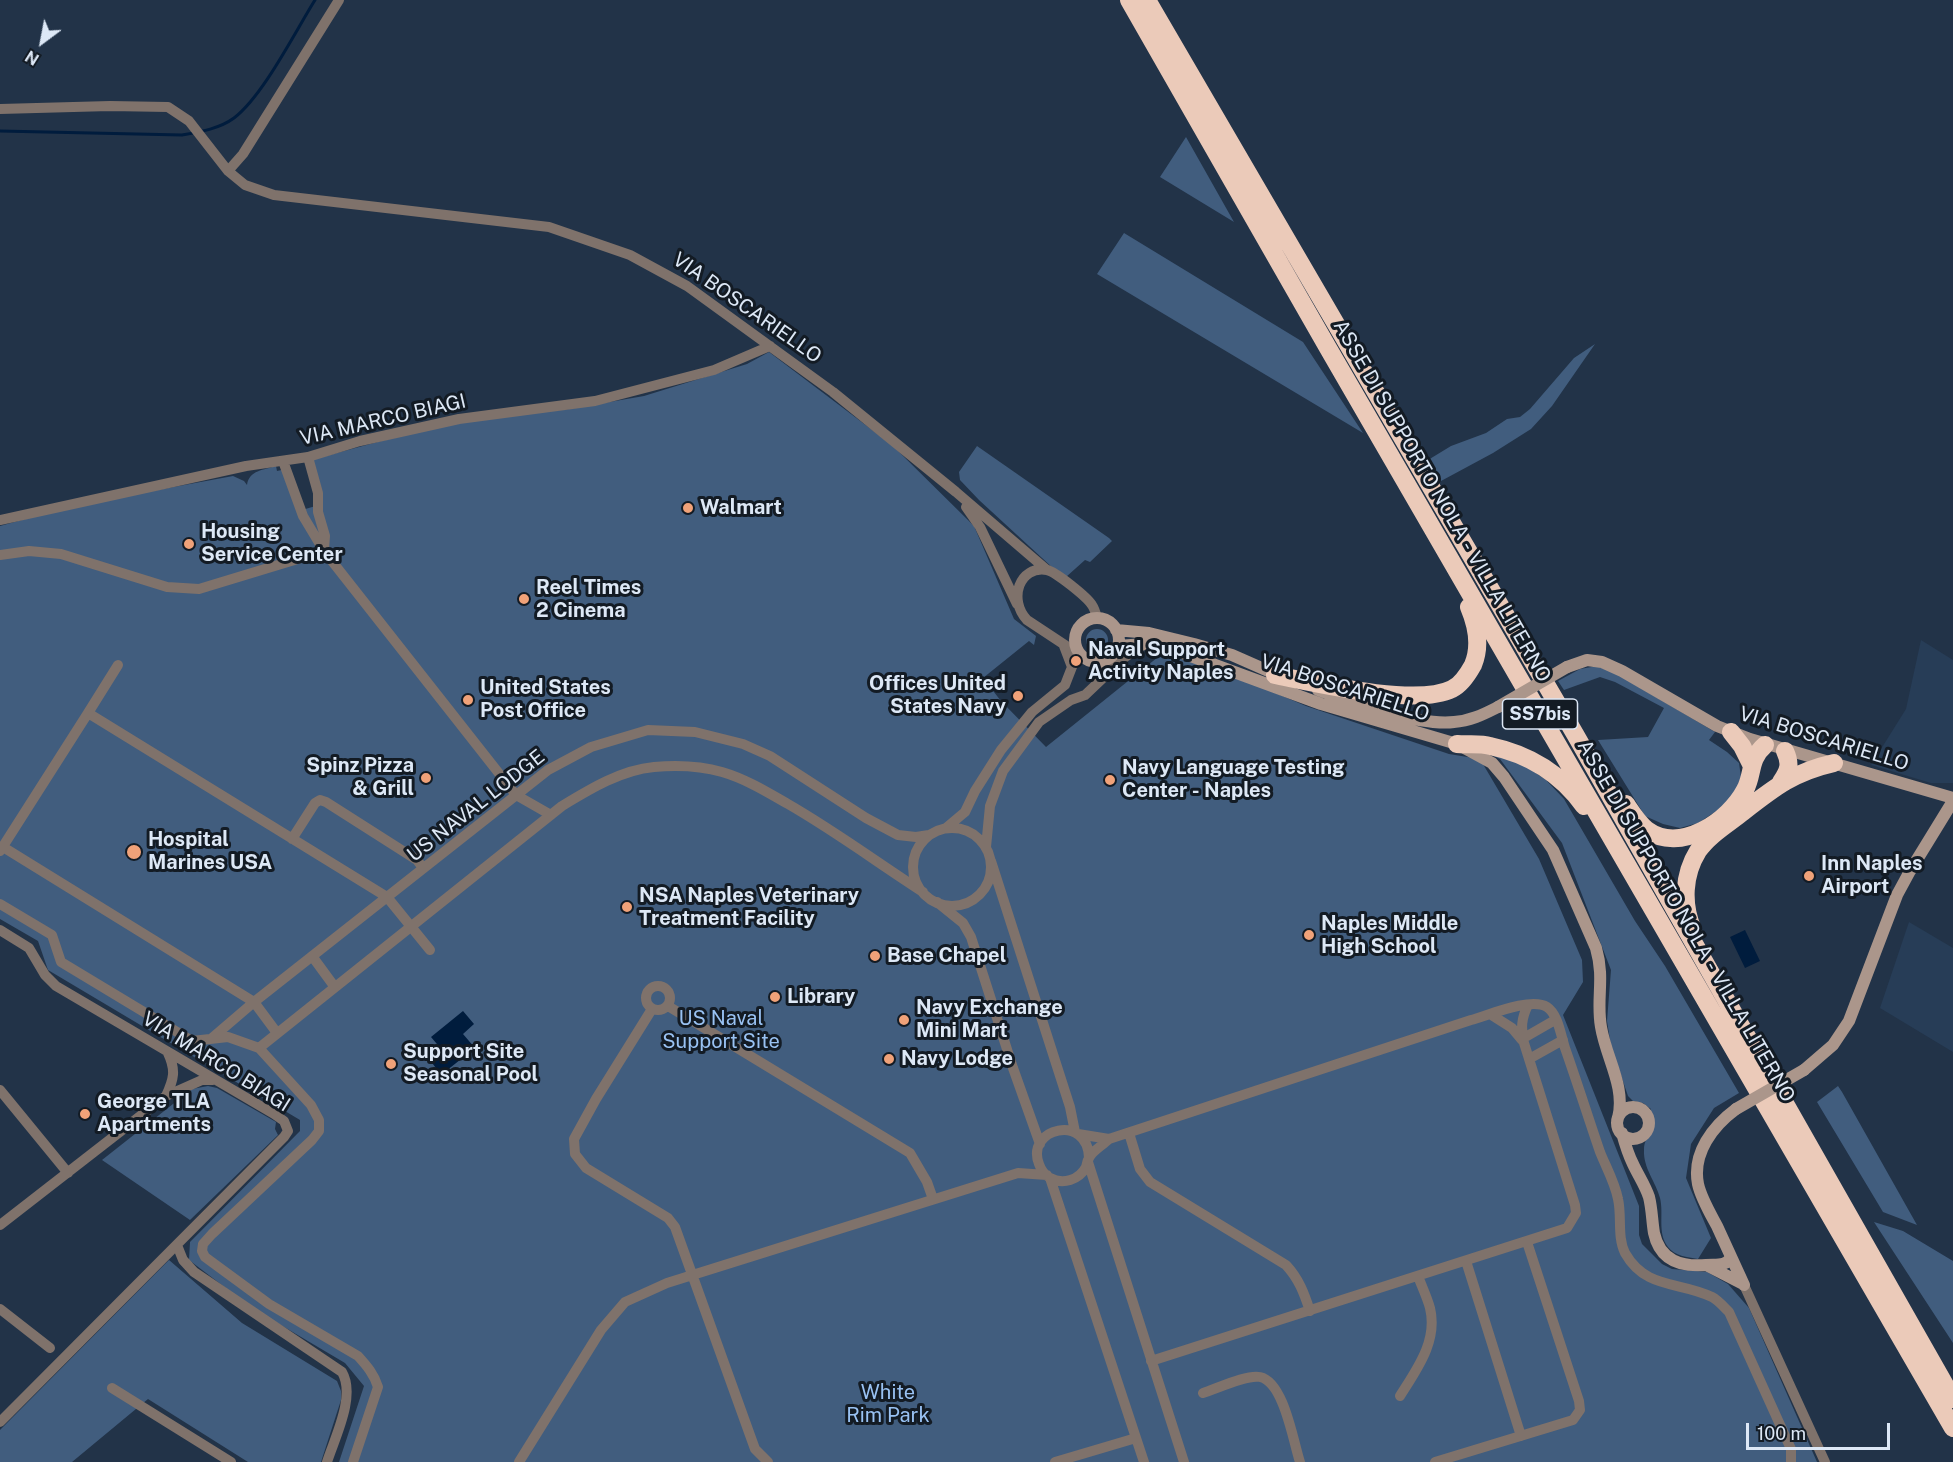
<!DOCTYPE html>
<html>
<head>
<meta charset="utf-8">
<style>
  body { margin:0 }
  #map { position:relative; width:1953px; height:1462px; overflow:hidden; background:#223348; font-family:"Public Sans",sans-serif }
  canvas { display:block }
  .north { position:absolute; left:12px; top:12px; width:60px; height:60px; -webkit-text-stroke:4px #131b24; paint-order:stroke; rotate:212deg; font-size:16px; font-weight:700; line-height:24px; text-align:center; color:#dde8f6 }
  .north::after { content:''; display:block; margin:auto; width:21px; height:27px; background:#dde8f6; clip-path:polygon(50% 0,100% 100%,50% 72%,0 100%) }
  .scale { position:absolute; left:1746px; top:1423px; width:144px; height:27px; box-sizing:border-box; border:3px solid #dde8f6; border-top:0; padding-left:8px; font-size:18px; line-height:21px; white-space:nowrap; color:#dde8f6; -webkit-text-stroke:4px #131b24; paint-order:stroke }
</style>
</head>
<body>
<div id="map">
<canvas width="1953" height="1462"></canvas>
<div class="north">N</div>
<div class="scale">100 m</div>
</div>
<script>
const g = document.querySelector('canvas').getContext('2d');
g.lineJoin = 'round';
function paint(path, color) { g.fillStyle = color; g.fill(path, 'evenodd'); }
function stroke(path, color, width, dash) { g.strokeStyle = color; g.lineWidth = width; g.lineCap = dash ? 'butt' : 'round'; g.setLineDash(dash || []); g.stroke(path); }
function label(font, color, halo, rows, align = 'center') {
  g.font = font + ' "Public Sans",sans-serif'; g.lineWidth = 6; g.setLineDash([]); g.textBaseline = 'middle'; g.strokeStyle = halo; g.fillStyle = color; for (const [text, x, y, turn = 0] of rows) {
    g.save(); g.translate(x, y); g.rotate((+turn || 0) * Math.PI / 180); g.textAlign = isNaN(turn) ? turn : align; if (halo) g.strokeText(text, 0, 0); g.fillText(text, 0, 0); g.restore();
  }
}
paint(new Path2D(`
  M1921,640l32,20v123h-22l-60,-18 35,-56z
  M1909,922l44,26v104l-73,-44z`), '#273d57');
paint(new Path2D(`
  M1186,137l48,85 -74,-45z
  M1124,233l179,109 60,91 -266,-159z
  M1595,344l-43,62 -21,23 -38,24 -52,28 -13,-21 23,-14 35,-13 21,-14 13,-2 10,-8 44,-51z
  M769,352l123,93 82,81 40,93 22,17 -2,9 -5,-4 -46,37 18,23 45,46 117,-94 77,25 66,28 143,48 31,5 59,100 43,101 1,22 -20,33 76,191v29l3,9 20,20 10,5 35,3 21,12 21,24 68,154h-1478l25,-76 -19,-23 -93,-55 -63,-48 1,-18 110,-111v-11l-252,-150 -10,-29 -38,-22v-393l76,-21 157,-29 11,5 3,4c2,-15 17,-15 29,-19l1,5 9,-2 16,41 17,-5 -12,-44 78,-21 85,-20 99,-11 75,-13 103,-32z
  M977,446l132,92 3,3 -22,21 -5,-2 -19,17 -12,-8 -75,-69 -19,-20 -1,-8z
  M1086 640a11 11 0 1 1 22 0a11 11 0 1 1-22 0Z
  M1597,666l20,8 98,58 -6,8 18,12 12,11 2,14 -7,20 -13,11 -23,15 -18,5 -17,-4 -18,-8 -47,-76 50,-3 16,-29 -49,-26 -15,-5 -36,13 -6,-9 22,-12z
  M1482,750l42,15 22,15 18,19 71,122 30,45 74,127 -25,15 -23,36 -5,34 25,60 -13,21c-11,-2 -23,-3 -30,-12 -11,-14 -4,-33 -8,-49 -4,-16 -17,-30 -16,-48 0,-17 15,-17 5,-38l2,-3 -8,-6 -10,-2 -5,-5 -17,-50 -4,-25 4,-51 -49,-127 -62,-84z
  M208,1086l9,2 59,34 -1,7 3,6 -88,85 -88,-60 90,-71z
  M1838,1086l4,6 75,133 -34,-13 -66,-110z
  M1874,1222l29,9 50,30v82z
  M169,1260l73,63 95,58 4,10v9l-20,62h-73l-100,-63 -76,63h-72v-32z`), '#415d7e');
paint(new Path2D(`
  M1745,930l15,31 -15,7 -15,-31z
  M463,1011l11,13 -11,10 12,14 -34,27 -11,-15 12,-10 -11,-13z`), '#001c3d');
stroke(new Path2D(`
  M0,131l182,4c17,-3 37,-6 52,-17 29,-22 61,-86 81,-118`), '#001c3d', 3);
stroke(new Path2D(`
  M0,109l110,-3 58,1 21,14 39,50 17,14 29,10 275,32 81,28 57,31 146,106 123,100 91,78
  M228,171l15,-17 96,-154
  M308,457l10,36v19l7,24 -1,14
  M283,461l20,55 21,35
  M966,507l14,20 37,77
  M0,520l246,-54 62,-9 52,-16 99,-22 136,-18 119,-31 56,-24
  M0,555l29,-4 32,3 106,33 32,2 125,-38 192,244 35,20
  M1080,655l-53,-35c-19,-20 -8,-55 20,-50 9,2 40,27 45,35 2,3 4,9 5,13
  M1100,662l3,15
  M88,713l30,-48
  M946,828l19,-16 10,-21 26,-41 31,-38 33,-27 7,-18 -8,-21
  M913 867a39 39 0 1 1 78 0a39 39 0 1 1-78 0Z
  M292,839l23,-36 5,-3 6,2 91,58 6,8
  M3,847l251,155 23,31
  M986,847l4,-41 13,-35 36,-49 32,-22 14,-5 40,-38 19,-13
  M0,851l88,-138 299,184 43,53
  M991,861l79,246 5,25
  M937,902l26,21 8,14 42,131 27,76
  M0,904l52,31 9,27 131,79 36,-4 31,11 52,57 8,15v11l-7,9 -100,94 -9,10 -1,7 3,6 64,47 89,52c9,10 16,18 20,31l-25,75
  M0,930l29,18 16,27 11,11 218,128 10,7 4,10 -4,6 -284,285
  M312,956l22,30
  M646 998a12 12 0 1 1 24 0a12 12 0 1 1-24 0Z
  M668,1006l242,147 17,29 6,17
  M652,1009l-56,90 -22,40 1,15 11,14 82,50 7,9 80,222 13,13
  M1490,1014l22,14 10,12
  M212,1038l42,-36 294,-232 43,-23 57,-17 47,2 48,12 27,12 96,62 32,17 18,2 13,-2
  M1522,1039l33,-19
  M259,1048l303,-242c28,-17 59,-36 92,-39 22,-2 47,-1 68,5 24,7 45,20 66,32 47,27 90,59 135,88
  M1529,1059l34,-19
  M0,1090l68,83
  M166,1096c8,-17 10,-26 2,-43
  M1129,1133l11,36 10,13 136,83c13,14 18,28 24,46
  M1078,1134l31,5
  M1089,1158c-1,-45 -64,-30 -50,6 2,6 6,11 11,14 13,7 29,2 36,-11 1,-3 1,-6 3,-9 3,-7 14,-13 20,-19l362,-119c18,-5 60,-23 76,-13 11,7 14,29 18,41 12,34 23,69 35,104 6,15 15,31 18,47 4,17 -1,38 7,54 21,37 55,28 87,44 6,3 12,10 17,15l62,137v13
  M1088,1162l96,300
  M1050,1178l94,284
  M0,1225l166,-129 36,-16h11
  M177,1245l6,15 11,12 148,100c14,24 -7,65 -15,90
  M1466,1261l55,175
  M1744,1285l81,177
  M0,1309l50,39
  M1151,1361l416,-133 9,-15 -1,-8 -51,-162c-3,-15 -3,-24 4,-38
  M112,1388l119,74
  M1203,1393c13,-4 44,-19 57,-16 24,5 33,64 40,85
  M1400,1396c17,-27 38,-55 30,-88 -3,-11 -8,-21 -12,-32
  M519,1462l82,-132 24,-28 42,-19 351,-110 29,2
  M1055,1462l81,-24
  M1435,1462l138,-42 7,-10 -1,-9 -52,-159`), '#7f726b', 10);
stroke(new Path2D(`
  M1075 640a22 22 0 1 1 44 0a22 22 0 1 1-44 0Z
  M1116,630l33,3 45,11 38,11 50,22
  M1118,646l26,-2 25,4 152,56 136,40 35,19 12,14 49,73 43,98c9,31 0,51 5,79 5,31 25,60 17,91
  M1567,667l20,-7 15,2 20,9 95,55 33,13 203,59
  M1318,690c34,13 101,36 136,32 17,-1 30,-8 44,-15
  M1804,1070l29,-25 16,-24 48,-126 13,-24 43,-70
  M1617 1123a16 16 0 1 1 32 0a16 16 0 1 1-32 0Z
  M1736,1109c-23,17 -44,44 -38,75 3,14 12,29 19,42 9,20 18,39 27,59
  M1622,1133c3,11 6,21 11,31 5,11 12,21 16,33 3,12 3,24 5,36 6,28 28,34 52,32 10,-1 20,2 25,-8
  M1708,1266l35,18`), '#ab968b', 12);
stroke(new Path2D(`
  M1129,0l199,348 625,1080
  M1147,0l428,734 378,665
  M1275,675c40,8 141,32 177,14 9,-4 16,-15 21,-24 8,-19 4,-39 -4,-58
  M1731,732l11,14 9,18
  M1457,744c10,1 23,-1 33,2 38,8 71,28 94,60
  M1781,782c8,-12 10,-18 4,-31
  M1626,804c6,9 12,19 21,26 33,24 82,-9 98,-40 9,-17 3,-30 20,-45
  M1693,930c-11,-25 -10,-55 5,-79 11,-16 30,-27 45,-39 32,-25 51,-40 91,-49`), '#ebcab9', 18);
stroke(new Path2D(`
  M1498,707l69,-40
  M1736,1109l68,-39`), '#ab968b', 12);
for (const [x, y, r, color] of [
  [688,508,6,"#f0a279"],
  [189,544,6,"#f0a279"],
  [524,599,6,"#f0a279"],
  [1076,661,6,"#f0a279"],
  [1018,696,6,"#f0a279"],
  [468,700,6,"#f0a279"],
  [426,778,6,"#f0a279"],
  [1110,780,6,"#f0a279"],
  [134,852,8,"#f0a279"],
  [1809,876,6,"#f0a279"],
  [627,907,6,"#f0a279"],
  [1309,935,6,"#f0a279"],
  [875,956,6,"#f0a279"],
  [775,997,6,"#f0a279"],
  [904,1020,6,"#f0a279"],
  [889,1059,6,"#f0a279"],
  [391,1064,6,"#f0a279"],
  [85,1114,6,"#f0a279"]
]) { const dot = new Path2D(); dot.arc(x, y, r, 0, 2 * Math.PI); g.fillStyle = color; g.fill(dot); stroke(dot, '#131b24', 2); }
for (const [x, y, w] of [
  [1540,714,75]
]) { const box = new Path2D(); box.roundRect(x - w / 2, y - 15, w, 30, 4.5); g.fillStyle = '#131b24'; g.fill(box); stroke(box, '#dde8f6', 1.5); }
label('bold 18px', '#dde8f6', null, [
  ["SS7bis",1540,714]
]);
label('20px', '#dde8f6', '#131b24', [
  ["VIA BOSCARIELLO",747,308,35],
  ["VIA MARCO BIAGI",383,420,-13],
  ["ASSE DI SUPPORTO NOLA - VILLA LITERNO",1442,501,60],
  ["VIA BOSCARIELLO",1345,688,18],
  ["VIA BOSCARIELLO",1824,739,17],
  ["US NAVAL LODGE",476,806,-38],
  ["ASSE DI SUPPORTO NOLA - VILLA LITERNO",1686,921,60],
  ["VIA MARCO BIAGI",216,1062,32]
]);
label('bold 20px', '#dde8f6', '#131b24', [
  ["Walmart",700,508],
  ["Housing",201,532],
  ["Service Center",201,555],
  ["Reel Times",536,588],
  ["2 Cinema",536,611],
  ["Naval Support",1088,650],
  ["Activity Naples",1088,673],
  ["Offices United",1006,684,"right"],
  ["States Navy",1006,707,"right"],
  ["United States",480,688],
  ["Post Office",480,711],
  ["Spinz Pizza",414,766,"right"],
  ["& Grill",414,789,"right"],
  ["Navy Language Testing",1122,768],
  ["Center - Naples",1122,791],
  ["Hospital",148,840],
  ["Marines USA",148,863],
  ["Inn Naples",1821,864],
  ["Airport",1821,887],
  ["NSA Naples Veterinary",639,896],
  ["Treatment Facility",639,919],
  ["Naples Middle",1321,924],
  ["High School",1321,947],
  ["Base Chapel",887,956],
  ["Library",787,997],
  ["Navy Exchange",916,1008],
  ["Mini Mart",916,1031],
  ["Support Site",403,1052],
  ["Seasonal Pool",403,1075],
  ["Navy Lodge",901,1059],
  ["George TLA",97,1102],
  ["Apartments",97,1125]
], 'left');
label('20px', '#99c2f3', '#131b24', [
  ["US Naval",721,1019],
  ["Support Site",721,1042],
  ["White",888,1393],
  ["Rim Park",888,1416]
]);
</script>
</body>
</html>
